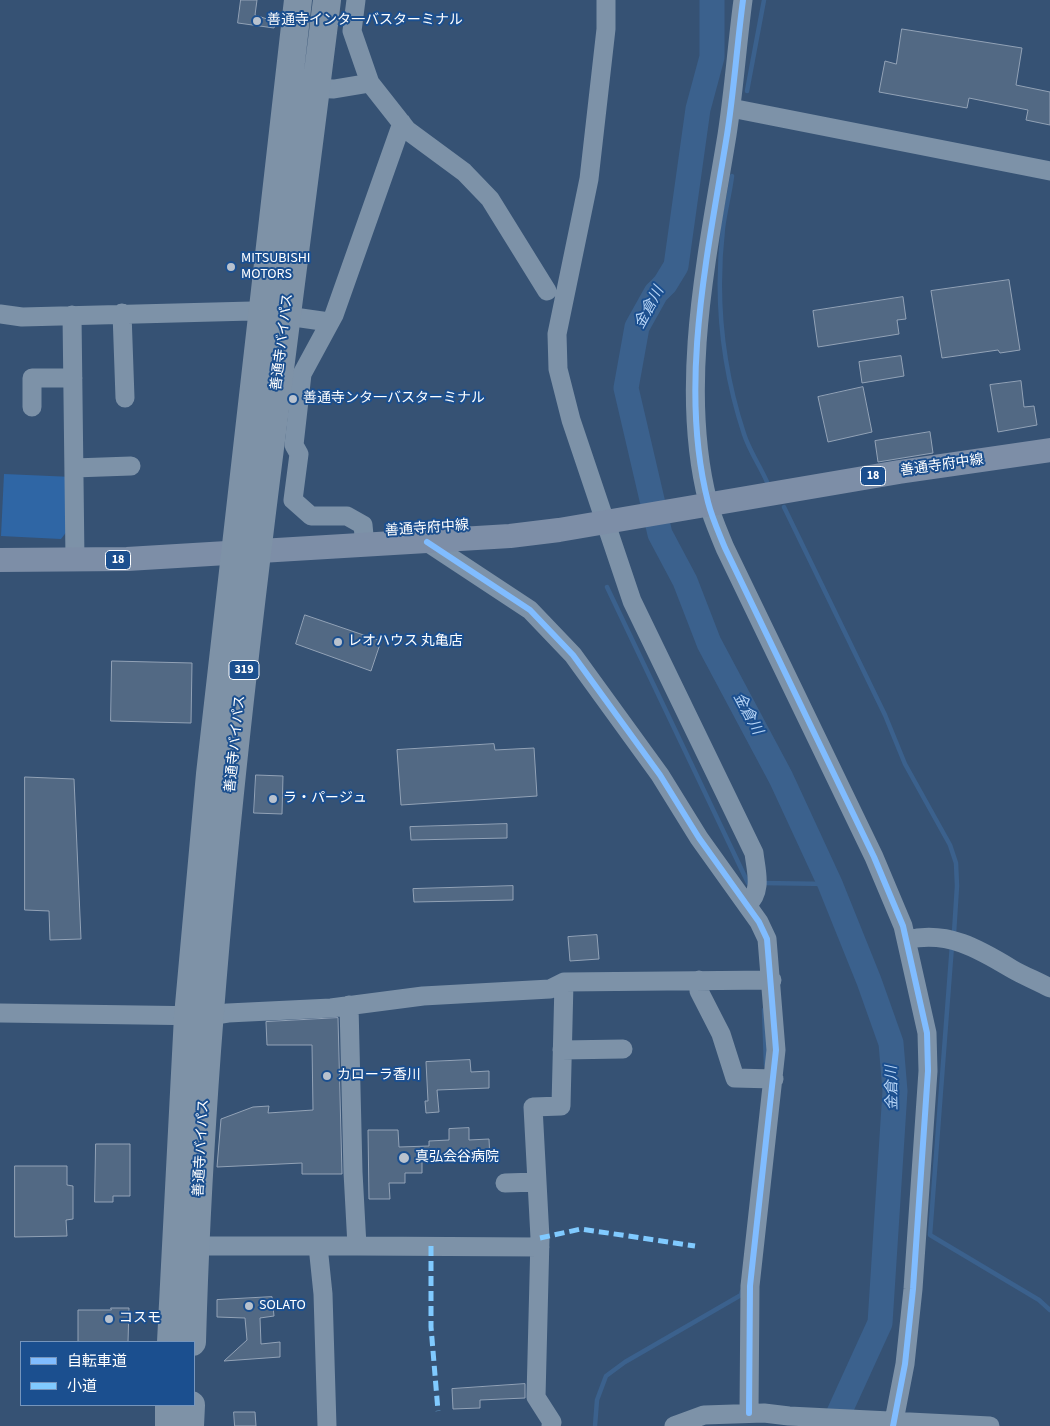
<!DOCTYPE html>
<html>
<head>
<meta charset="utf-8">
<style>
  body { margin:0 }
  #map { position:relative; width:1050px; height:1426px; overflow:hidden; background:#365274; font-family:"Source Sans 3","Noto Sans JP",sans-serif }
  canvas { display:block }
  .legend { position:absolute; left:20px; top:1341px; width:175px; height:65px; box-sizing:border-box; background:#1b4f8f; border:1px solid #7695bc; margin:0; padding:6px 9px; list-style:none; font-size:15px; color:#fff }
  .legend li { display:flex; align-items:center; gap:10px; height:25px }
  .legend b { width:25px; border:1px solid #7695bc }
</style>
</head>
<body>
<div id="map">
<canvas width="1050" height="1426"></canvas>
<ul class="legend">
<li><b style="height:6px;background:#80bcff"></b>自転車道</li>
<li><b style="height:6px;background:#80caff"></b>小道</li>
</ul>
</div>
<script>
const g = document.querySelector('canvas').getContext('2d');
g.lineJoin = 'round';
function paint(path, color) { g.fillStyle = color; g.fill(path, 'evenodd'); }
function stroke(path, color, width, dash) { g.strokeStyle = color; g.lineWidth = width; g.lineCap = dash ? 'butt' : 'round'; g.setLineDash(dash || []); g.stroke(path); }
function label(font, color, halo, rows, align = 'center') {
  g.font = font + ' "Source Sans 3","Noto Sans JP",sans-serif'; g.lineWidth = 4; g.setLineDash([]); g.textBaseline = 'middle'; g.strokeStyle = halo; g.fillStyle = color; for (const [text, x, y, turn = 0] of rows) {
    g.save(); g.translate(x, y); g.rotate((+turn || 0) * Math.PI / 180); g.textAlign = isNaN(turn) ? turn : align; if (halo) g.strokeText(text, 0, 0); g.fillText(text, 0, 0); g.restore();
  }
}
paint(new Path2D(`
  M4,474l69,3 -2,49 -10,13 -60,-3z`), '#2f66a5');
stroke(new Path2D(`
  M747,91l17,-91
  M732,176c-2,17 -7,35 -9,52 -8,70 -1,139 21,206 5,16 16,32 23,48
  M784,507l101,208 20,49 45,81 6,18 1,23 -3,47
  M607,587l141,296h4
  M762,883l68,1
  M952,945l-22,290 109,65 11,10
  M764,1010l2,55
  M595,1426l2,-26 9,-24 19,-14 116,-67 1,-4`), '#3b618d', 4.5);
stroke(new Path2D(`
  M712,0v57l-14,52 -22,157 -11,18 -9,9 -19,34 -11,61 34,146 25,47 24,62 72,135 49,106 39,97 22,62 4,48 -15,232 -47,103`), '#3b618d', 25);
const building = new Path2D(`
  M241,0h16l-2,15 21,7 -2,6 -36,-5z
  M902,29l120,19 -6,37 34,7v33l-24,-5 2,-10 -59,-12 -2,10 -88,-16 6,-31 11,3z
  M1009,280l11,70 -20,3 -2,-3 -56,8 -11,-67z
  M903,297l3,22 -9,1 2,14 -81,13 -5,-36z
  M901,356l3,20 -42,7 -3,-21z
  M1021,381l3,26 10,-1 3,19 -39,7 -8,-47z
  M863,387l9,45 -44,10 -10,-45z
  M930,432l3,21 -55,9 -3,-21z
  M305,615l76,26 -10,30 -75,-27z
  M112,661l80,2 -1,60 -80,-2z
  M494,744l1,6 39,-2 3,48 -136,9 -4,-55z
  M256,775l27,1 -1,38 -28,-1z
  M25,777l49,2 7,160 -31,1 -1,-29 -24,-1z
  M507,824v14l-96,2 -1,-13z
  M513,886v14l-99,2 -1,-13z
  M597,935l2,24 -29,2 -2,-24z
  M338,1018l4,156h-40v-11l-85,4 4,-48 32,-12 16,-1 -1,7 45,-3 -1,-65h-45l-1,-23z
  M470,1060l1,12 18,-1v17l-52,2 2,22 -13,1 -1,-12h3l-2,-39z
  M469,1128v12l20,-1 1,20 -68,1v13h-17v10h-16l1,16h-21l-1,-69h30l1,17 30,-1v-5l20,-1v-11z
  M96,1144h34v52h-17v6h-18z
  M15,1166h52v19l6,1v33l-7,1 1,16 -52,1z
  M272,1297l2,19 -14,2 1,26 19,-2v15l-56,4 23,-21 -2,-22 -28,-1v-17z
  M111,1308h18l-1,34h-50v-32h33z
  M525,1384v14l-45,2v8l-27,1 -1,-20z
  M234,1412h21l1,14h-21z`);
paint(building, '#526984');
stroke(building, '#92a2b6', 1);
stroke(new Path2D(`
  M356,0l-4,31 18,52
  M606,0v29l-17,150 -32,155 1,35 13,51 61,181 122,252c2,18 9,38 -7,52
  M743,0c-6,45 -9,90 -16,135 -19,117 -49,250 -19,367 4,16 11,31 17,46l149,309 29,69 24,107 1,38 -15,218 -8,75 -12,62
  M304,88l30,1 36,-6 37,47 57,42 26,27 57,92
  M731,108l319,63
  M122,313l3,85
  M0,314l22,3 230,-6 77,11
  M72,315l3,245
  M32,407v-29h41
  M74,468l57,-2
  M427,542l103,68 43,45 87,120 39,63 60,84 8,17 9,111 -26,236 -1,127
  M365,546l-2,-21 -16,-9h-36l-18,-16 6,-46 -5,-9 8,-71 32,-59 68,-192
  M907,940c40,-10 72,9 105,29 12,7 25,12 38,19
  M699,980v11l22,43 14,44 39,1
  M0,1013l209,3 19,-3 103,-5 92,-12 127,-7 14,-7 208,-2
  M562,1050l61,-1
  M505,1183l32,-1
  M196,1246h122
  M357,1246l183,1
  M327,1426l-4,-132 -5,-48h39l-4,-74 -4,-167
  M551,1426l1,-4 -16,-25 4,-159 -7,-131 28,-1 3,-124
  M674,1426l30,-11 60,-2 25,3 201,10`), '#7d92a8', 19);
stroke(new Path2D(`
  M0,560l127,-1 383,-23 49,-6 340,-58 151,-22`), '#7d8ea7', 24);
stroke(new Path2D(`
  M171,1342l17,-326 22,-242 88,-774
  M192,1342c12,-450 80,-896 135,-1342
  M169,1426v-21
  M190,1426l1,-21`), '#7e92a7', 28);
stroke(new Path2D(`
  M540,1238l41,-9 114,17
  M431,1246v81l7,84`), '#80caff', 5, [10, 5]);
stroke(new Path2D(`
  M743,0c-6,45 -9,90 -16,135 -19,117 -49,250 -19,367 4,16 11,31 17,46l149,309 29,69 24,107 1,38 -15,218 -8,75 -12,62
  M427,542l103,68 43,45 87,120 39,63 60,84 8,17 9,111 -26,236 -1,127`), '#80bcff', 6);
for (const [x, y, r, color] of [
  [257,21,5,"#b9c2ce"],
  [231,267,5,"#b9c2ce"],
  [293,399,5,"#b9c2ce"],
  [338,642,5,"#b9c2ce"],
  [273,799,5,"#b9c2ce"],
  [327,1076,5,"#b9c2ce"],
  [404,1158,6,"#b9c2ce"],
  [249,1306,5,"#b9c2ce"],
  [109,1319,5,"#b9c2ce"]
]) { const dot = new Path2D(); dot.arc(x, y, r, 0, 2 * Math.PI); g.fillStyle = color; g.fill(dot); stroke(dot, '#1b4f8f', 2); }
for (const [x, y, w] of [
  [873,476,25],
  [118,560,25],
  [244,670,30]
]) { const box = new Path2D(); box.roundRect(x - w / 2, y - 9.5, w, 19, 4); g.fillStyle = '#1b4f8f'; g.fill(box); stroke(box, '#fff', 1); }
label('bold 12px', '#fff', null, [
  ["18",873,476],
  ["18",118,560],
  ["319",244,670]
]);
label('14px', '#fff', '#1b4f8f', [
  ["善通寺インタ一バスターミナル",267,21],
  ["MITSUBISHI",241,259],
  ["MOTORS",241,275],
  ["善通寺ンタ一バスターミナル",303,399],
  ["レオハウス 丸亀店",348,642],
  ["ラ・パージュ",283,799],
  ["カローラ香川",337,1076],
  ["真弘会谷病院",415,1158],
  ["SOLATO",259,1306],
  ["コスモ",119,1319]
], 'left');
label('14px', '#fff', '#1b4f8f', [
  ["善通寺バイパス",283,342,-83],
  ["善通寺府中線",942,466,-8],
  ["善通寺府中線",427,529,-4],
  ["善通寺バイパス",236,744,-84],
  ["善通寺バイパス",202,1148,-87]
]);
label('italic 15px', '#b5d3f5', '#1b4f8f', [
  ["金倉川",650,308,-62],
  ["金倉川",747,714,62],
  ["金倉川",893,1088,-91]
]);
</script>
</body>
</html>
